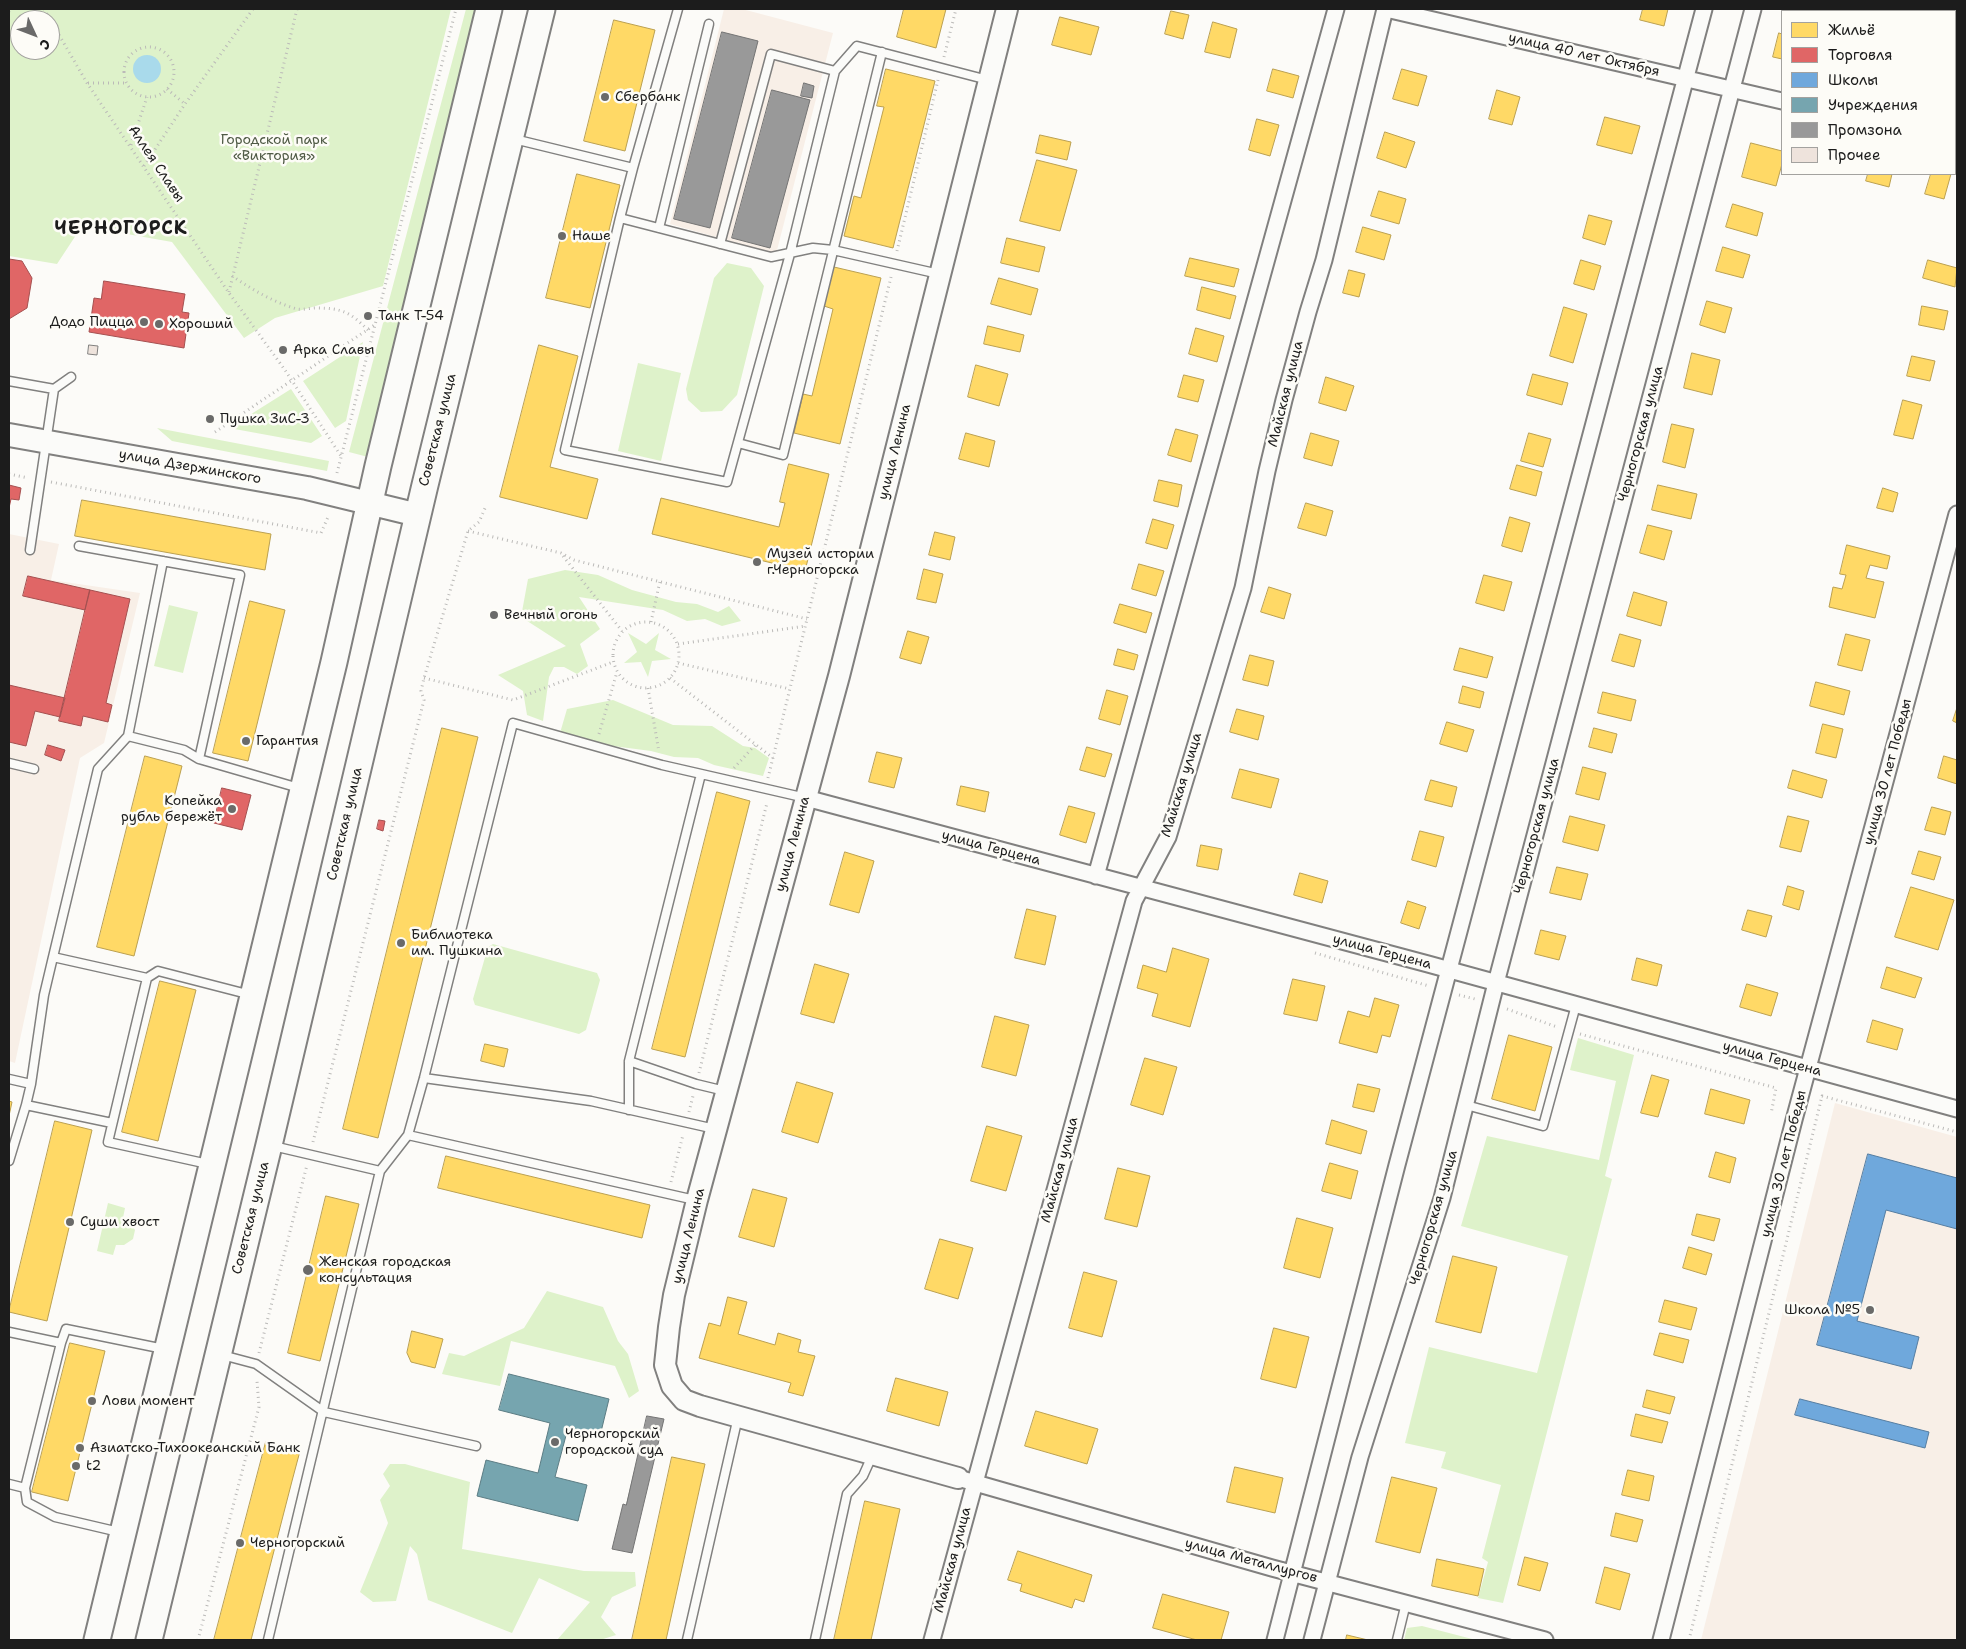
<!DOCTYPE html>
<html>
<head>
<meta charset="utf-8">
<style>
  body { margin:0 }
  #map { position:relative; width:1966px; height:1649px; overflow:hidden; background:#fcfbf8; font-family:"Shantell Sans",sans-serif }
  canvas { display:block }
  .frame { position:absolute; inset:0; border:10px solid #1c1c1c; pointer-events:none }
  .legend { position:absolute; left:1781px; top:10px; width:175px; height:165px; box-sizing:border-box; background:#fdfcf7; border:1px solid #a3a29f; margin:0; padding:6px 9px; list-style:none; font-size:15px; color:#1c1c1c }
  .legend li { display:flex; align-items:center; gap:10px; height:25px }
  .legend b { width:25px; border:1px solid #a3a29f }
  .north { position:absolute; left:10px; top:10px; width:50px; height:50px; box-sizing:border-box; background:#fdfcf7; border:1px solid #a3a29f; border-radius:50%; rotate:133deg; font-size:14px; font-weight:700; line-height:20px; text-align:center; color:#1c1c1c }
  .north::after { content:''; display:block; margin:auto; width:18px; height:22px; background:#6a6a69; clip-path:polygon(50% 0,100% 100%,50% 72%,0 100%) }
</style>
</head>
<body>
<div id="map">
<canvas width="1966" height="1649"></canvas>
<div class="frame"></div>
<ul class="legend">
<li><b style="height:14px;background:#ffd966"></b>Жильё</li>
<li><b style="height:14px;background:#e06666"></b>Торговля</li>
<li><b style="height:14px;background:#6fa8dc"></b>Школы</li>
<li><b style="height:14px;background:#76a5af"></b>Учреждения</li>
<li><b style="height:14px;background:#999"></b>Промзона</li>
<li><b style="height:14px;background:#eee3dc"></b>Прочее</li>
</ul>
<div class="north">С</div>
</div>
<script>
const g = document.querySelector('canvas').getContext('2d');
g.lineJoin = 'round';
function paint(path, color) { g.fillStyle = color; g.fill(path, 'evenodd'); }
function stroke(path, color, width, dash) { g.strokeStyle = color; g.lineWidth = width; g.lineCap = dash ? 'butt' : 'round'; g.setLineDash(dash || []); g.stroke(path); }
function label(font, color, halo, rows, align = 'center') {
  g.font = font + ' "Shantell Sans",sans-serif'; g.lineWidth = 5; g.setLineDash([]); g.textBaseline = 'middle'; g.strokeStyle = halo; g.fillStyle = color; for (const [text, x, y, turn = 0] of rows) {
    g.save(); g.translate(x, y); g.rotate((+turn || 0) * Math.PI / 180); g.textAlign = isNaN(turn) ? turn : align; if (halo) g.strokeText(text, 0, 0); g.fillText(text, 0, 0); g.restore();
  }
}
paint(new Path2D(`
  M724,9h18l91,24 -57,221 -106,-30z
  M9,534l50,10 -8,36 89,13 -36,150 -24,15 -65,305 -6,-2z
  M1835,1103l122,34v503h-256z`), '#f8efe7');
paint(new Path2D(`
  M9,9h442l-68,277 -108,32 -31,20 -72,-96 -90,-16 -25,38 -48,-8zM20,20h30v30h-30z
  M466,9h14l-112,448 -19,-5z
  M727,263l24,5 13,18 -27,109 -15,16 -21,1 -13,-12 -2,-11 28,-111z
  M363,342l-17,79 -11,7 -32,-47z
  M638,363l43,10 -20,88 -43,-10z
  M291,389l31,47 -11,7 -82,-15z
  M157,428l172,33 -2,10 -155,-30z
  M565,570l33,5 34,15 44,12 21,2 21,8 11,-6 12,15 -19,5 -17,-7 -18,2 -24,-11 -84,-13 21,32 -20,15 8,22 -11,8 -13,-7h-10l-5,10 -6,44 -16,-6 -4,-24 -25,-16 68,-29 -45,-29 7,-38z
  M169,605l29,7 -15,61 -29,-7z
  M628,633l18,11 13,-11 -4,17 16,9 -19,2 -4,16 -7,-15 -17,1 13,-11z
  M613,700l60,25 39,1 31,20 12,2 14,10 -6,18 -49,-11 -16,-7 -24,-1 -23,-6 -61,-8 -30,-10 7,-24z
  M493,944l104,29 3,7 -14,50 -7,4 -104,-29 -2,-6 15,-52z
  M1578,1038l56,17 -29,121 7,3 -109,424 -25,-5 10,-36 -6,-4 19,-73 -60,-17 5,-16 -41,-9 24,-96 108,26 31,-117 -107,-30 26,-90 112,24 17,-79 -46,-11z
  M108,1203l17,5 -2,10 7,4 5,8 -2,9 -9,6h-8l-3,10 -16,-4z
  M547,1291l56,16 15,34 10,13 11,37 -10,7 -14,-32 -104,-25 -11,45 -58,-12 7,-21 15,3 60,-28z
  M390,1464h15l65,18 -8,67 122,22 51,1 1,14 -24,11 -11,20 15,18 -16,5h-43l33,-38 -51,-24 -27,55 -84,-33 -11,-46 -7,-8 -14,55 -23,1 -13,-10 28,-69 -8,-23 10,-14 -7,-12z
  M1422,1626l54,14h-72l3,-12z`), '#def2ca');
paint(new Path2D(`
  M133 69a14 14 0 1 1 28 0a14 14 0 1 1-28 0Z`), '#a9daeb');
const homes = new Path2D(`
  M904,9h42l-10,39 -39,-11z
  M1643,9h25l-4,17 -24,-6z
  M1171,11l18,4 -6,24 -18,-5z
  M1060,17l39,10 -8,28 -39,-10z
  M614,20l41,10 -30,121 -41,-10z
  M1213,22l24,7 -7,29 -25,-6z
  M1779,33l3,1v25l-9,-2z
  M886,69l49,12 -42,167 -49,-12 10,-40 7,2 23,-91 -7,-1z
  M1273,69l26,7 -6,22 -26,-7z
  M1402,69l25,7 -9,30 -25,-7z
  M1497,90l23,7 -8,28 -23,-6z
  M1605,117l35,9 -8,28 -35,-9z
  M1257,119l22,6 -9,31 -21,-6z
  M1385,132l30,10 -9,26 -29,-10z
  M1040,135l31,7 -4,18 -31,-7z
  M1751,143l31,8v13l-6,22 -34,-9z
  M1037,160l40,10 -17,61 -40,-10z
  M577,174l43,11 -30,123 -44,-10z
  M1868,174h24l-3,13 -23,-6z
  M1931,174h20l-7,25 -19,-5z
  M1379,191l27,8 -7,25 -28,-8z
  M1733,204l30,9 -6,23 -31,-9z
  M1589,215l23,6 -7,24 -22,-7z
  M1363,227l28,8 -7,25 -28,-8z
  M1007,238l38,9 -6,25 -38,-9z
  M1723,247l27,8 -7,23 -27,-7z
  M1190,258l49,11 -5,18 -49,-11z
  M1581,260l20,6 -7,24 -20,-6z
  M1928,260l29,8 -2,19 -32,-9z
  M834,267l47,11 -41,166 -46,-11 9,-39 9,2 21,-87 -9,-3z
  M1349,270l16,4 -6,23 -16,-4z
  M999,278l39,11 -7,26 -40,-11z
  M1202,287l34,9 -6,23 -33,-9z
  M1707,301l25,7 -7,25 -25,-8z
  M1922,306l26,5 -4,19 -25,-5z
  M1564,307l23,7 -14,49 -23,-7z
  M988,326l36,9 -4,17 -36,-8z
  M1196,328l28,8 -7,26 -28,-8z
  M539,345l39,11 -28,111 48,12 -11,40 -87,-22z
  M1692,353l28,7 -8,35 -28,-7z
  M1912,356l23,5 -5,20 -23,-5z
  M976,365l32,9 -9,32 -31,-9z
  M1533,374l35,9 -6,22 -35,-10z
  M1184,375l20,5 -6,22 -20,-5z
  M1326,377l28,9 -8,25 -27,-8z
  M1903,400l19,5 -9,34 -19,-4z
  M1672,424l22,5 -9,39 -22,-6z
  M1176,429l22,6 -7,27 -23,-7z
  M966,433l29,8 -6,26 -30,-8z
  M1311,433l28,8 -7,25 -28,-8z
  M1529,433l22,6 -8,28 -22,-6z
  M789,464l40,10 -24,97 -153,-37 9,-36 118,29 6,-24 -5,-1z
  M1517,465l25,7 -6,24 -26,-7z
  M1159,480l23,5 -4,22 -24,-6z
  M1658,485l39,9 -6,25 -39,-9z
  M1883,488l15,5 -5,19 -16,-4z
  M82,500l189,34 -6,36 -190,-34z
  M1306,503l27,8 -7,25 -28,-8z
  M1510,517l20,6 -8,29 -20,-6z
  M1153,519l21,6 -7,24 -21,-6z
  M1648,525l24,6 -8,29 -24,-7z
  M935,532l20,5 -5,23 -21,-5z
  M1847,545l43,11 -3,13 -17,-4 -4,13 18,4 -9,36 -46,-11 4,-20 9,2 4,-14 -6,-1z
  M1139,564l25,7 -8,25 -24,-7z
  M924,569l19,5 -7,29 -19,-4z
  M1484,575l28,7 -8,29 -28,-8z
  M1269,587l22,7 -7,25 -23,-7z
  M1634,592l33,10 -6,24 -34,-10z
  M250,601l35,9 -37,151 -35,-8z
  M1120,604l32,9 -6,20 -32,-10z
  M908,631l21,6 -8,27 -21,-6z
  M1620,634l21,6 -7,27 -22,-6z
  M1846,634l24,6 -8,31 -24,-6z
  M1460,648l33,9 -6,21 -33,-8z
  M1118,649l20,6 -4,15 -20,-5z
  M1250,655l24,6 -6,25 -25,-6z
  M1816,682l34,9 -6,24 -34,-9z
  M1463,686l21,6 -4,16 -21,-5z
  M1107,690l21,6 -8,29 -21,-6z
  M1603,692l33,8 -5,21 -33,-8z
  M1957,708v15l-4,-2z
  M1237,709l27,7 -6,24 -28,-8z
  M1447,722l27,8 -7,22 -27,-8z
  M1823,724l20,5 -7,29 -20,-5z
  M442,728l36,9 -100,401 -35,-9z
  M1594,728l23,6 -5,19 -23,-6z
  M1087,747l25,7 -7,23 -25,-7z
  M877,752l25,6 -8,30 -25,-6z
  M145,756l37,10 -48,190 -37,-9z
  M1944,756l13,4v24l-19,-6z
  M1583,767l23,6 -7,27 -23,-6z
  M1240,769l39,10 -8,29 -39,-10z
  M1793,770l34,10 -5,18 -34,-10z
  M1431,780l26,7 -5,20 -27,-7z
  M961,786l28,6 -4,20 -28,-7z
  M717,792l33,9 -65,256 -33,-8z
  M1069,806l26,7 -9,30 -26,-8z
  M1932,807l19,5 -6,23 -20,-5z
  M1570,816l35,9 -7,26 -35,-9z
  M1788,816l21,5 -8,31 -21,-5z
  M1420,831l24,6 -8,30 -24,-7z
  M1201,845l21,4 -4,21 -21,-4z
  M1919,851l22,6 -7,23 -22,-6z
  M845,852l29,9 -15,52 -29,-8z
  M1557,867l31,7 -7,26 -31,-7z
  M1300,873l28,8 -6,22 -28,-8z
  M1788,886l16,5 -5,19 -16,-5z
  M1911,887l43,13 -16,50 -43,-13z
  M1408,901l18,6 -7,22 -18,-6z
  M1027,909l29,7 -11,49 -30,-7z
  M1748,910l24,6 -6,21 -24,-7z
  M1541,930l25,6 -7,24 -24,-6z
  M1173,948l36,11 -19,68 -38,-11 6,-22 -21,-6 6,-23 23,7z
  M1637,958l25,7 -5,21 -25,-6z
  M815,964l34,10 -15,49 -33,-9z
  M1887,967l35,11 -7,20 -34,-10z
  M1293,979l32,7 -8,35 -33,-7z
  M160,981l36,9 -38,151 -36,-9z
  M1747,984l31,9 -7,23 -31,-9z
  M1375,998l24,7 -9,32 -8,-2 -5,18 -38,-10 9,-32 21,6z
  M995,1016l34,9 -13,51 -34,-9z
  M1873,1020l30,9 -6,21 -30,-8z
  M1509,1035l43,12 -17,64 -43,-12z
  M485,1044l23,5 -4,18 -23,-6z
  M1145,1058l32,9 -14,48 -32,-10z
  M1652,1075l17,5 -11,37 -17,-4z
  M797,1082l36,11 -15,50 -36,-11z
  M1358,1084l22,5 -6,23 -21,-5z
  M1711,1089l39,11 -6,24 -39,-10z
  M9,1101l3,1 -3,14z
  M1332,1120l35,11 -6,23 -35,-10z
  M55,1121l37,9 -45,191 -38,-9z
  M987,1126l35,10 -16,55 -35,-10z
  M1716,1152l20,6 -6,25 -21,-6z
  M446,1156l204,49 -8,33 -204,-50z
  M1330,1163l28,8 -7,28 -29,-8z
  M1118,1168l32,8 -13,51 -32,-8z
  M753,1189l34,9 -13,49 -35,-10z
  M326,1196l33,8 -39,157 -32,-8z
  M1697,1214l23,5 -6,22 -22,-6z
  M1297,1218l36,10 -13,50 -36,-10z
  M940,1239l33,9 -15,51 -33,-10z
  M1689,1247l23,7 -6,21 -23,-7z
  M1453,1256l44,11 -16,66 -45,-11z
  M1084,1272l33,9 -15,56 -33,-9z
  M728,1297l19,5 -9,32 37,11 3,-12 23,7 -3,12 17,4 -12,40 -15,-4 3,-9 -92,-25 10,-35 11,3z
  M1665,1300l32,8 -6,22 -32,-8z
  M1274,1328l35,9 -13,51 -35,-9z
  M412,1331l31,8 -8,29 -24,-6 -4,-9z
  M1660,1333l29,7 -6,23 -29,-8z
  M70,1343l35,8 -37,150 -36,-9z
  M896,1378l52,14 -9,34 -52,-15z
  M1647,1390l28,7 -5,17 -27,-7z
  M1036,1411l62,18 -11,35 -62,-18z
  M1636,1414l32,8 -6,21 -31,-7z
  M266,1442l34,9 -8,30 -41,159h-37z
  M672,1457l33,7 -39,176h-34z
  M1235,1467l48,11 -8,35 -48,-11z
  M1628,1470l26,6 -5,25 -27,-6z
  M1392,1477l45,11 -17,65 -44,-11z
  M865,1501l35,8 -29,131h-37z
  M1616,1513l27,7 -6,22 -26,-6z
  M1018,1551l74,24 -8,27 -9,-3 -3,9 -52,-17 2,-7 -14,-4z
  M1525,1557l23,6 -8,28 -22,-6z
  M1437,1559l47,10 -6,27 -46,-10z
  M1605,1567l25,7 -10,36 -24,-7z
  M1163,1594l66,18 -8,28h-24l-44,-12z
  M1347,1635l21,5h-22z`);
paint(homes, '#ffd966');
stroke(homes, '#bba050', 1);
const shops = new Path2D(`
  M9,259l13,2 10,17 -5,30 -18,11z
  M104,281l81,13 -3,18 7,1 -5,35 -95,-16 5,-34 7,1z
  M9,485l12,3 -2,12 -8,-1 -2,9z
  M28,576l62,14 -5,20 -62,-14z
  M90,590l40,9 -24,104 6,2 -4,17 -25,-6 -2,10 -22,-5z
  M9,685l56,13 -5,19 -25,-6 -9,35 -17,-4z
  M48,745l17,5 -4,11 -16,-6z
  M222,788l29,7 -9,35 -28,-7z
  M379,820l6,1 -2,10 -6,-2z`);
paint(shops, '#e06666');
stroke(shops, '#a55050', 1);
const schools = new Path2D(`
  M1868,1154l89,24v51l-71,-19 -29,111 62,16 -8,32 -94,-24z
  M1800,1399l129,33 -4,16 -130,-33z`);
paint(schools, '#6fa8dc');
stroke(schools, '#567ea2', 1);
const public = new Path2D(`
  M509,1374l100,25 -9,37 -32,-8 -13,49 32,8 -9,36 -101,-25 9,-36 52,13 12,-50 -51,-13z`);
paint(public, '#76a5af');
stroke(public, '#5b7c83', 1);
const industry = new Path2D(`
  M722,32l36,9 -48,187 -36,-9z
  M804,83l10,3 -2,12 -11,-2z
  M772,90l38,10 -40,148 -38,-10z
  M647,1416l17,3 -32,134 -20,-4 11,-45 3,1z`);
paint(industry, '#999');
stroke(industry, '#747474', 1);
const building = new Path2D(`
  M89,345l9,1 -1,9 -9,-1z`);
paint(building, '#eee3dc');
stroke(building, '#81807f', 1);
const service = new Path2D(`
  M514,139l119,29 -13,50 -55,232 162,32 63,-228 45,-183 22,-25 131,34
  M633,168l45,-159
  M620,218l151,39 42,-9 20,2 106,24
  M659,228l50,-204
  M720,244l51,-190 64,17
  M9,381l45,8
  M738,443l45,12 99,-403
  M79,546l161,29 -41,184 100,29
  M30,550l24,-161 17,-12
  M128,736l35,-175
  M199,759l-15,-9 -56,-14 -30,33 -45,188 94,21 11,-7 93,24
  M9,763l25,6
  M147,978l-39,164 100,22
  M629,1061l67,23 29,7
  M424,1078l167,23 124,28
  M9,1079l22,5
  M26,1105l5,-21 13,-89 9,-38
  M1466,1105l77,21 33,-121
  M629,1110v-49l72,-287
  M408,1135l287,65
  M273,1146l107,25
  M9,1161l17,-56 86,18
  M9,1332l52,11 5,-14 98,20
  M61,1343l-36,145 2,14 28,15 64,15
  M222,1355l34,9 68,48 152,34
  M9,1484l16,4
  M268,1640l112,-469 28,-36 16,-57 89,-355 149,42 144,33
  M687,1640l51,-223
  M815,1640l32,-146 16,-18 9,-20
  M1397,1640l9,-37`);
const minor = new Path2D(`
  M1386,9l396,92
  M1955,141l2,1
  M806,798l622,166 529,145
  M1096,876l240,-867
  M965,1480l307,88 273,72
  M932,1640l202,-739 34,-64 75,-249 24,-117 17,-71 24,-88 16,-52 61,-251
  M1275,1640l122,-475 307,-1156
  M1312,1640l48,-183 82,-259 54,-215 257,-974
  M1661,1640l133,-520 163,-606`);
const tertiary = new Path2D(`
  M958,1478l-258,-72 -16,-6 -12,-14 -7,-21 4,-38 5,-32 23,-95 142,-524 168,-667`);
const secondary = new Path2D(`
  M9,435l298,53 111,27`);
const primary = new Path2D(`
  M97,1640l237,-978 44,-196 111,-457
  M149,1640l120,-495 156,-660 117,-476`);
stroke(service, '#81807f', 11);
stroke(minor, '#81807f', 19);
stroke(tertiary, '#81807f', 24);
stroke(secondary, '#81807f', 26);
stroke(primary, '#81807f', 29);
stroke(new Path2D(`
  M44,9l43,74 142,210 56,77 56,86
  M9,11l4,-2
  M124 72a25 25 0 1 1 50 0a25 25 0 1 1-50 0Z
  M944,57l12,-48
  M88,83h38
  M167,89l18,15
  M131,145l16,-48
  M144,166l41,-62 68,-95
  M897,251l41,-171
  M232,276c21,14 41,26 65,33 6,1 13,-1 19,-1 26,0 34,4 52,22
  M229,292l68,-283
  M215,432l161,-108
  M337,473l119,-464
  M9,474l19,4
  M51,482l270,51 7,-16
  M468,531l93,22 13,7 233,59
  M563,556l59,75
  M613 655a33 33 0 1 1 66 0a33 33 0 1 1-66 0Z
  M651,622l9,-41
  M678,644l128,-18
  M678,663l112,26
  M424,678l89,22 100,-38
  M670,678l103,80
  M648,688l11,64
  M599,734l18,-62
  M734,768l22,-24
  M768,778l123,-501
  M1315,953l114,33
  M1459,995l16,4
  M1507,1009l50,18
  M1580,1034l196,54 -5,26
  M699,1073l68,-270
  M689,1112l4,-16
  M313,1142l111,-442 -3,-9 3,-13 44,-147 11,-9 7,-16
  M671,1182l12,-47
  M259,1353l48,-188
  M198,1640l61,-233 -2,-26
  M1689,1640l133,-544 135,36`), '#bbbab8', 3, [1, 4]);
stroke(service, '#fbfbf9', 8);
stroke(minor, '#fbfbf9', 15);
stroke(tertiary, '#fbfbf9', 20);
stroke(secondary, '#fbfbf9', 22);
stroke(primary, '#fbfbf9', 25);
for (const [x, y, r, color] of [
  [605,97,5,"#6a6a69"],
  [562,236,5,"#6a6a69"],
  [368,316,5,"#6a6a69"],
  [144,322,5,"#6a6a69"],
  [159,324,5,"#6a6a69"],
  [283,350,5,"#6a6a69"],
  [210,419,5,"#6a6a69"],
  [757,562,5,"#6a6a69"],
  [494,615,5,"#6a6a69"],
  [246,741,5,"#6a6a69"],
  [232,809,5,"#6a6a69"],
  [401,943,5,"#6a6a69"],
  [70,1222,5,"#6a6a69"],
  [308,1270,6,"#6a6a69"],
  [1870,1310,5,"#6a6a69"],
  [92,1401,5,"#6a6a69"],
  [555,1442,5,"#6a6a69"],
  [80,1448,5,"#6a6a69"],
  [76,1466,5,"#6a6a69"],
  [240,1543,5,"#6a6a69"]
]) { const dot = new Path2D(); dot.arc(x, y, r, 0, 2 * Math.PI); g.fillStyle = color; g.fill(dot); stroke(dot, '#fdfcf7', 2); }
label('14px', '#1c1c1c', '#fdfcf7', [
  ["улица 40 лет Октября",1584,55,13],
  ["Аллея Славы",156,164,56],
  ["Майская улица",1286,394,-76],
  ["Советская улица",438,430,-76],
  ["Черногорская улица",1641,434,-75],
  ["улица Ленина",895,452,-76],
  ["улица Дзержинского",190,467,10],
  ["улица 30 лет Победы",1888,772,-75],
  ["Майская улица",1182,785,-73],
  ["Советская улица",345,824,-77],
  ["Черногорская улица",1537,826,-75],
  ["улица Ленина",793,844,-75],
  ["улица Герцена",991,848,15],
  ["улица Герцена",1382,952,15],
  ["улица Герцена",1772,1059,15],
  ["улица 30 лет Победы",1784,1164,-76],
  ["Майская улица",1060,1170,-75],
  ["Советская улица",251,1218,-76],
  ["Черногорская улица",1434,1218,-74],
  ["улица Ленина",689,1236,-76],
  ["Майская улица",953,1560,-75],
  ["улица Металлургов",1251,1561,15]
]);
label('14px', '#1c1c1c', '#fdfcf7', [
  ["Сбербанк",615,97],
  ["Наше",572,236],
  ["Танк Т-54",378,316],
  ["Додо Пицца",134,322,"right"],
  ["Хороший",169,324],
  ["Арка Славы",293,350],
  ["Пушка ЗиС-3",220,419],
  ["Музей истории",767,554],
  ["г.Черногорска",767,570],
  ["Вечный огонь",504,615],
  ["Гарантия",256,741],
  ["Копейка",222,801,"right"],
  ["рубль бережёт",222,817,"right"],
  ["Библиотека",411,935],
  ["им. Пушкина",411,951],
  ["Суши хвост",80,1222],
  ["Женская городская",319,1262],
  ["консультация",319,1278],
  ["Школа №5",1860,1310,"right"],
  ["Лови момент",102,1401],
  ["Черногорский",565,1434],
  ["городской суд",565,1450],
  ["Азиатско-Тихоокеанский Банк",90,1448],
  ["t2",86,1466],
  ["Черногорский",250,1543]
], 'left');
label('14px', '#4f5a45', '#fdfcf7', [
  ["Городской парк",274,140],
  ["«Виктория»",274,156]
]);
g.letterSpacing = '1px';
label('bold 19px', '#1c1c1c', '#fdfcf7', [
  ["ЧЕРНОГОРСК",121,229]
]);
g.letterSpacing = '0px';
</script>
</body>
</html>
